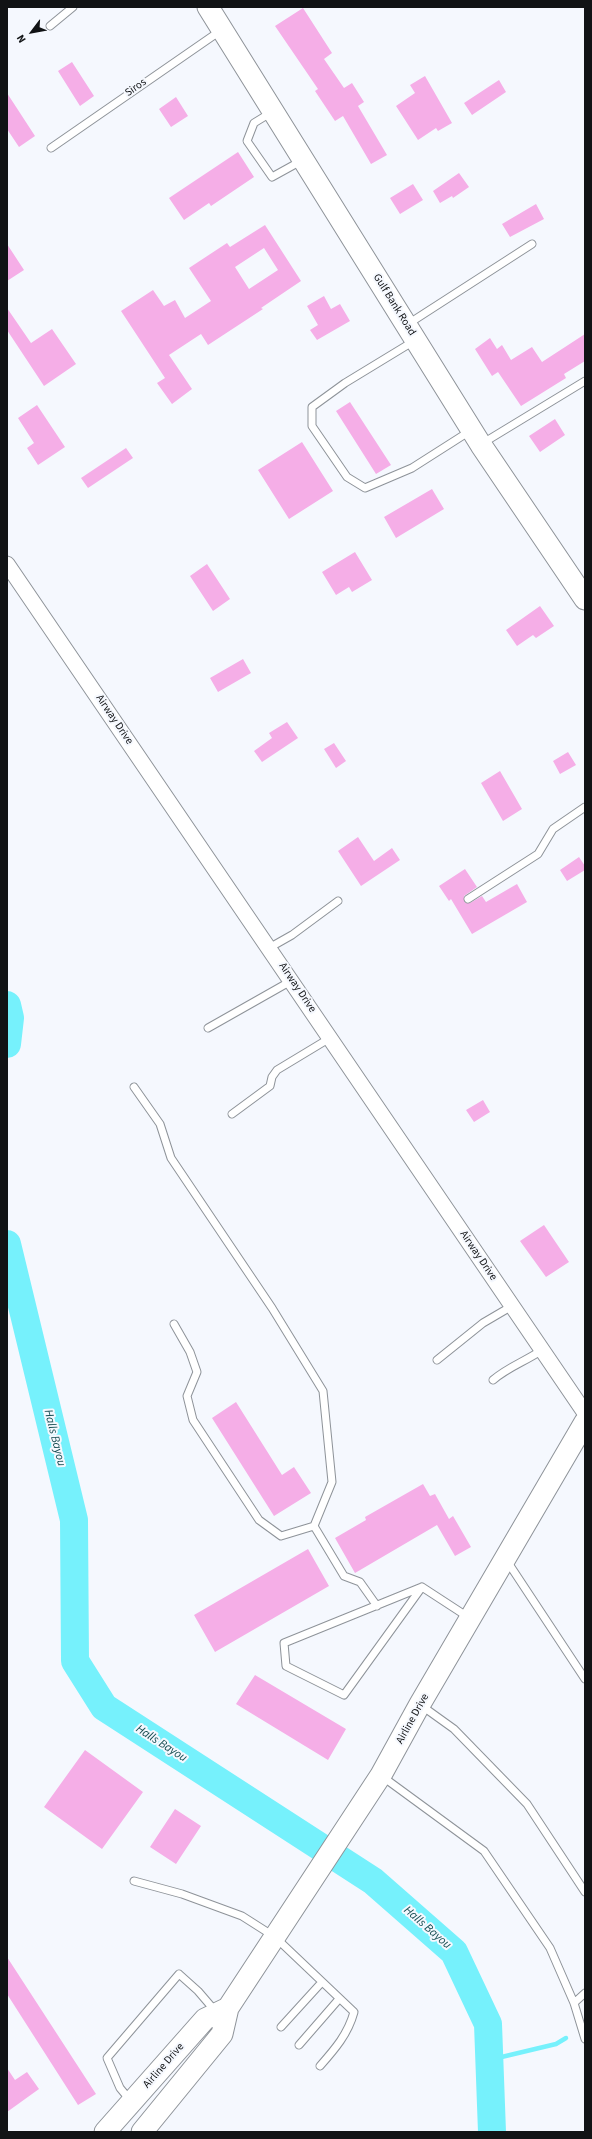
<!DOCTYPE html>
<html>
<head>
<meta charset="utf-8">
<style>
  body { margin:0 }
  #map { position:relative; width:592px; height:2139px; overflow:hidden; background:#f5f8fe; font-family:"Source Sans 3",sans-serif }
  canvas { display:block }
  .frame { position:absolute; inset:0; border:8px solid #111315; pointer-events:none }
  .north { position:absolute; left:12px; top:12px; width:40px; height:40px; -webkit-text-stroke:3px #f5f8fe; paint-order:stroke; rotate:238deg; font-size:11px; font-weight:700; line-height:16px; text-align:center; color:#111315 }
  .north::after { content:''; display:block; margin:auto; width:14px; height:18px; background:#111315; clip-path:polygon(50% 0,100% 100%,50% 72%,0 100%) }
</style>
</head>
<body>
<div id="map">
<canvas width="592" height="2139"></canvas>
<div class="frame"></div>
<div class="north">N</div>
</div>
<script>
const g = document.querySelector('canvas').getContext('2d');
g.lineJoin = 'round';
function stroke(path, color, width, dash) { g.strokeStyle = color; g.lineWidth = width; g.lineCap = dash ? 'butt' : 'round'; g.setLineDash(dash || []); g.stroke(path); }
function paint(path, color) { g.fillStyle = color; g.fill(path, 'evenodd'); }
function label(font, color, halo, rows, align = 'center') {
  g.font = font + ' "Source Sans 3",sans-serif'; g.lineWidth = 4; g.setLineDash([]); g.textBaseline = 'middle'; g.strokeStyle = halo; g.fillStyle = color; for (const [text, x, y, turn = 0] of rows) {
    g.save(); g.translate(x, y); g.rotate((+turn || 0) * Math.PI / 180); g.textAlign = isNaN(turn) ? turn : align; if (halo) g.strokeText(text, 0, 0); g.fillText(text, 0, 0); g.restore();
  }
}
stroke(new Path2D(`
  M489,2060l67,-16 10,-6`), '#76f1fc', 4.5);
stroke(new Path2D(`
  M7,1005l3,13 -3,26
  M7,1244l67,276 1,141 29,46 269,174 81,71 34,72 4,108`), '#76f1fc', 28);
paint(new Path2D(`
  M303,8l29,45 -8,6 20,29 8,-5 12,19 -6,4 29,49 -16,9 -28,-48 -8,5 -20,-30 3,-2 -43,-63z
  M72,62l22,34 -14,10 -22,-35z
  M425,76l27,47 -14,8 -2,-3 -18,12 -22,-34 19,-13 -5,-8z
  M499,80l7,12 -34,23 -8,-12z
  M7,93l28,43 -16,11 -12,-18z
  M176,97l12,19 -17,11 -12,-18z
  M238,152l16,25 -43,29 -2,-3 -25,17 -15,-22z
  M459,173l10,14 -16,11 -1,-2 -12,7 -7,-12z
  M413,184l10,16 -23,14 -10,-16z
  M536,204l8,15 -34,18 -8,-13z
  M265,225l36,56 -40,27 2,1 -55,36 -7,-11 -32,21 23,34 -20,15 -15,-21 8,-5 -44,-67 32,-21 11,16 11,-6 10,18 26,-17 -22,-33 38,-25 3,4zM264,248l14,22 -29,19 -14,-22z
  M7,244l17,26 -17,11z
  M324,296l7,13 9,-5 10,17 -33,19 -7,-10 8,-5 -11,-19z
  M7,308l24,35 21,-14 24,35 -32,22 -37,-56z
  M585,334v27l-21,13 2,4 -45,28 -23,-34 -6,4 -17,-27 15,-11 7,11 5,-4 9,15 21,-13 10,15z
  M350,402l41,63 -15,9 -40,-63z
  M37,405l28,42 -27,18 -11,-17 7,-5 -16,-25z
  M555,419l10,16 -25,17 -11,-16z
  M302,442l31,49 -44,28 -31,-49z
  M126,448l7,10 -45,30 -7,-10z
  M432,489l12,20 -48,29 -12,-21z
  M355,552l17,28 -20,12 -3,-5 -13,8 -14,-23z
  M207,564l23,35 -17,12 -23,-35z
  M540,606l14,20 -18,12 -3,-3 -16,11 -11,-16z
  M243,659l8,14 -33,19 -8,-14z
  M287,722l11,16 -36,24 -8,-11 18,-13 -3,-5z
  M334,743l12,18 -10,7 -12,-19z
  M568,752l8,13 -16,9 -7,-13z
  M500,771l22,38 -19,12 -22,-38z
  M358,837l16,24 18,-13 8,12 -39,26 -23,-35z
  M579,857l6,9v4l-18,11 -7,-11z
  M465,869l12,18 -13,9 1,7h5l12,-7 4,6 31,-18 10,18 -55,32 -21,-35 -2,2 -10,-15z
  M483,1100l7,12 -16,10 -8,-12z
  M544,1225l25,37 -23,15 -26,-36z
  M236,1402l46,73 12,-8 17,26 -37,23 -62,-98z
  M423,1484l7,12 5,-2 14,25 4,-3 18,31 -16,9 -18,-31 -82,48 -20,-35 31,-18 -1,-3z
  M308,1549l21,37 -114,66 -21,-37z
  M255,1675l91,54 -18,31 -92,-56z
  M85,1750l58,42 -41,57 -58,-42z
  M175,1809l26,17 -25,38 -26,-17z
  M7,1957l89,137 -18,11 -71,-111z
  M7,2068l8,12 12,-8 12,17 -32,23z`), '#f5aee7');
const lane = new Path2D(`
  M50,26l23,-19
  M272,112l-18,11 -7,18 25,36 29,-16
  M51,148l169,-117
  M408,324l124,-80
  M414,341l-69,42 -33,24v19l35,51 18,11 47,-20 58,-37
  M483,443l102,-62
  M468,899l70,-45 15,-25 32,-22
  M269,948l23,-13 46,-34
  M208,1028l83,-47
  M134,1087l26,37 11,34 101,150 51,83 9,91 -18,44
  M232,1114l38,-28 2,-9 5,-7 53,-32
  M174,1324l16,28 7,20 -10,24 6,24 66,100 22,16 33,-10 30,50 16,6 17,24
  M437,1360l46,-37 29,-17
  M493,1380c15,-13 33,-19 49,-30
  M507,1561l78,118
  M422,1587l-138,56 2,23 58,29 78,-108 46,30
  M422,1706l32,23 73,75 58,88
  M383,1777l101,74 66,97 24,55 11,36
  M134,1881l48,13 60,22 33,21 79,75c-6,22 -19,37 -34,54
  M574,2003l11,-10
  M281,2027l41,-45
  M299,2045l40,-46
  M130,2100l-10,-12 -13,-30 72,-84 19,17 18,21`);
const street = new Path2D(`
  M7,564l578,849`);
const secondary = new Path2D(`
  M208,7l273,438 104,154
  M105,2132l100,-113 23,-11
  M142,2132l80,-98 6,-26 153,-233 39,-71 165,-282`);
stroke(lane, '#8e9399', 9);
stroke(street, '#8e9399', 17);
stroke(secondary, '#8e9399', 23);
stroke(lane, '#fff', 7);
stroke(street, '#fff', 15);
stroke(secondary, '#fff', 21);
label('11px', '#111315', '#f5f8fe', [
  ["Siros",136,88,-35],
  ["Gulf Bank Road",394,305,58],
  ["Airway Drive",114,720,56],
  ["Airway Drive",297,988,56],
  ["Airway Drive",478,1256,56],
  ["Airline Drive",413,1719,-61],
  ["Airline Drive",164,2066,-49]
]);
label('italic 12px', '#164d52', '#f5f8fe', [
  ["Halls Bayou",54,1438,76],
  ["Halls Bayou",161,1744,33],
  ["Halls Bayou",427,1928,41]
]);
</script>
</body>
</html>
